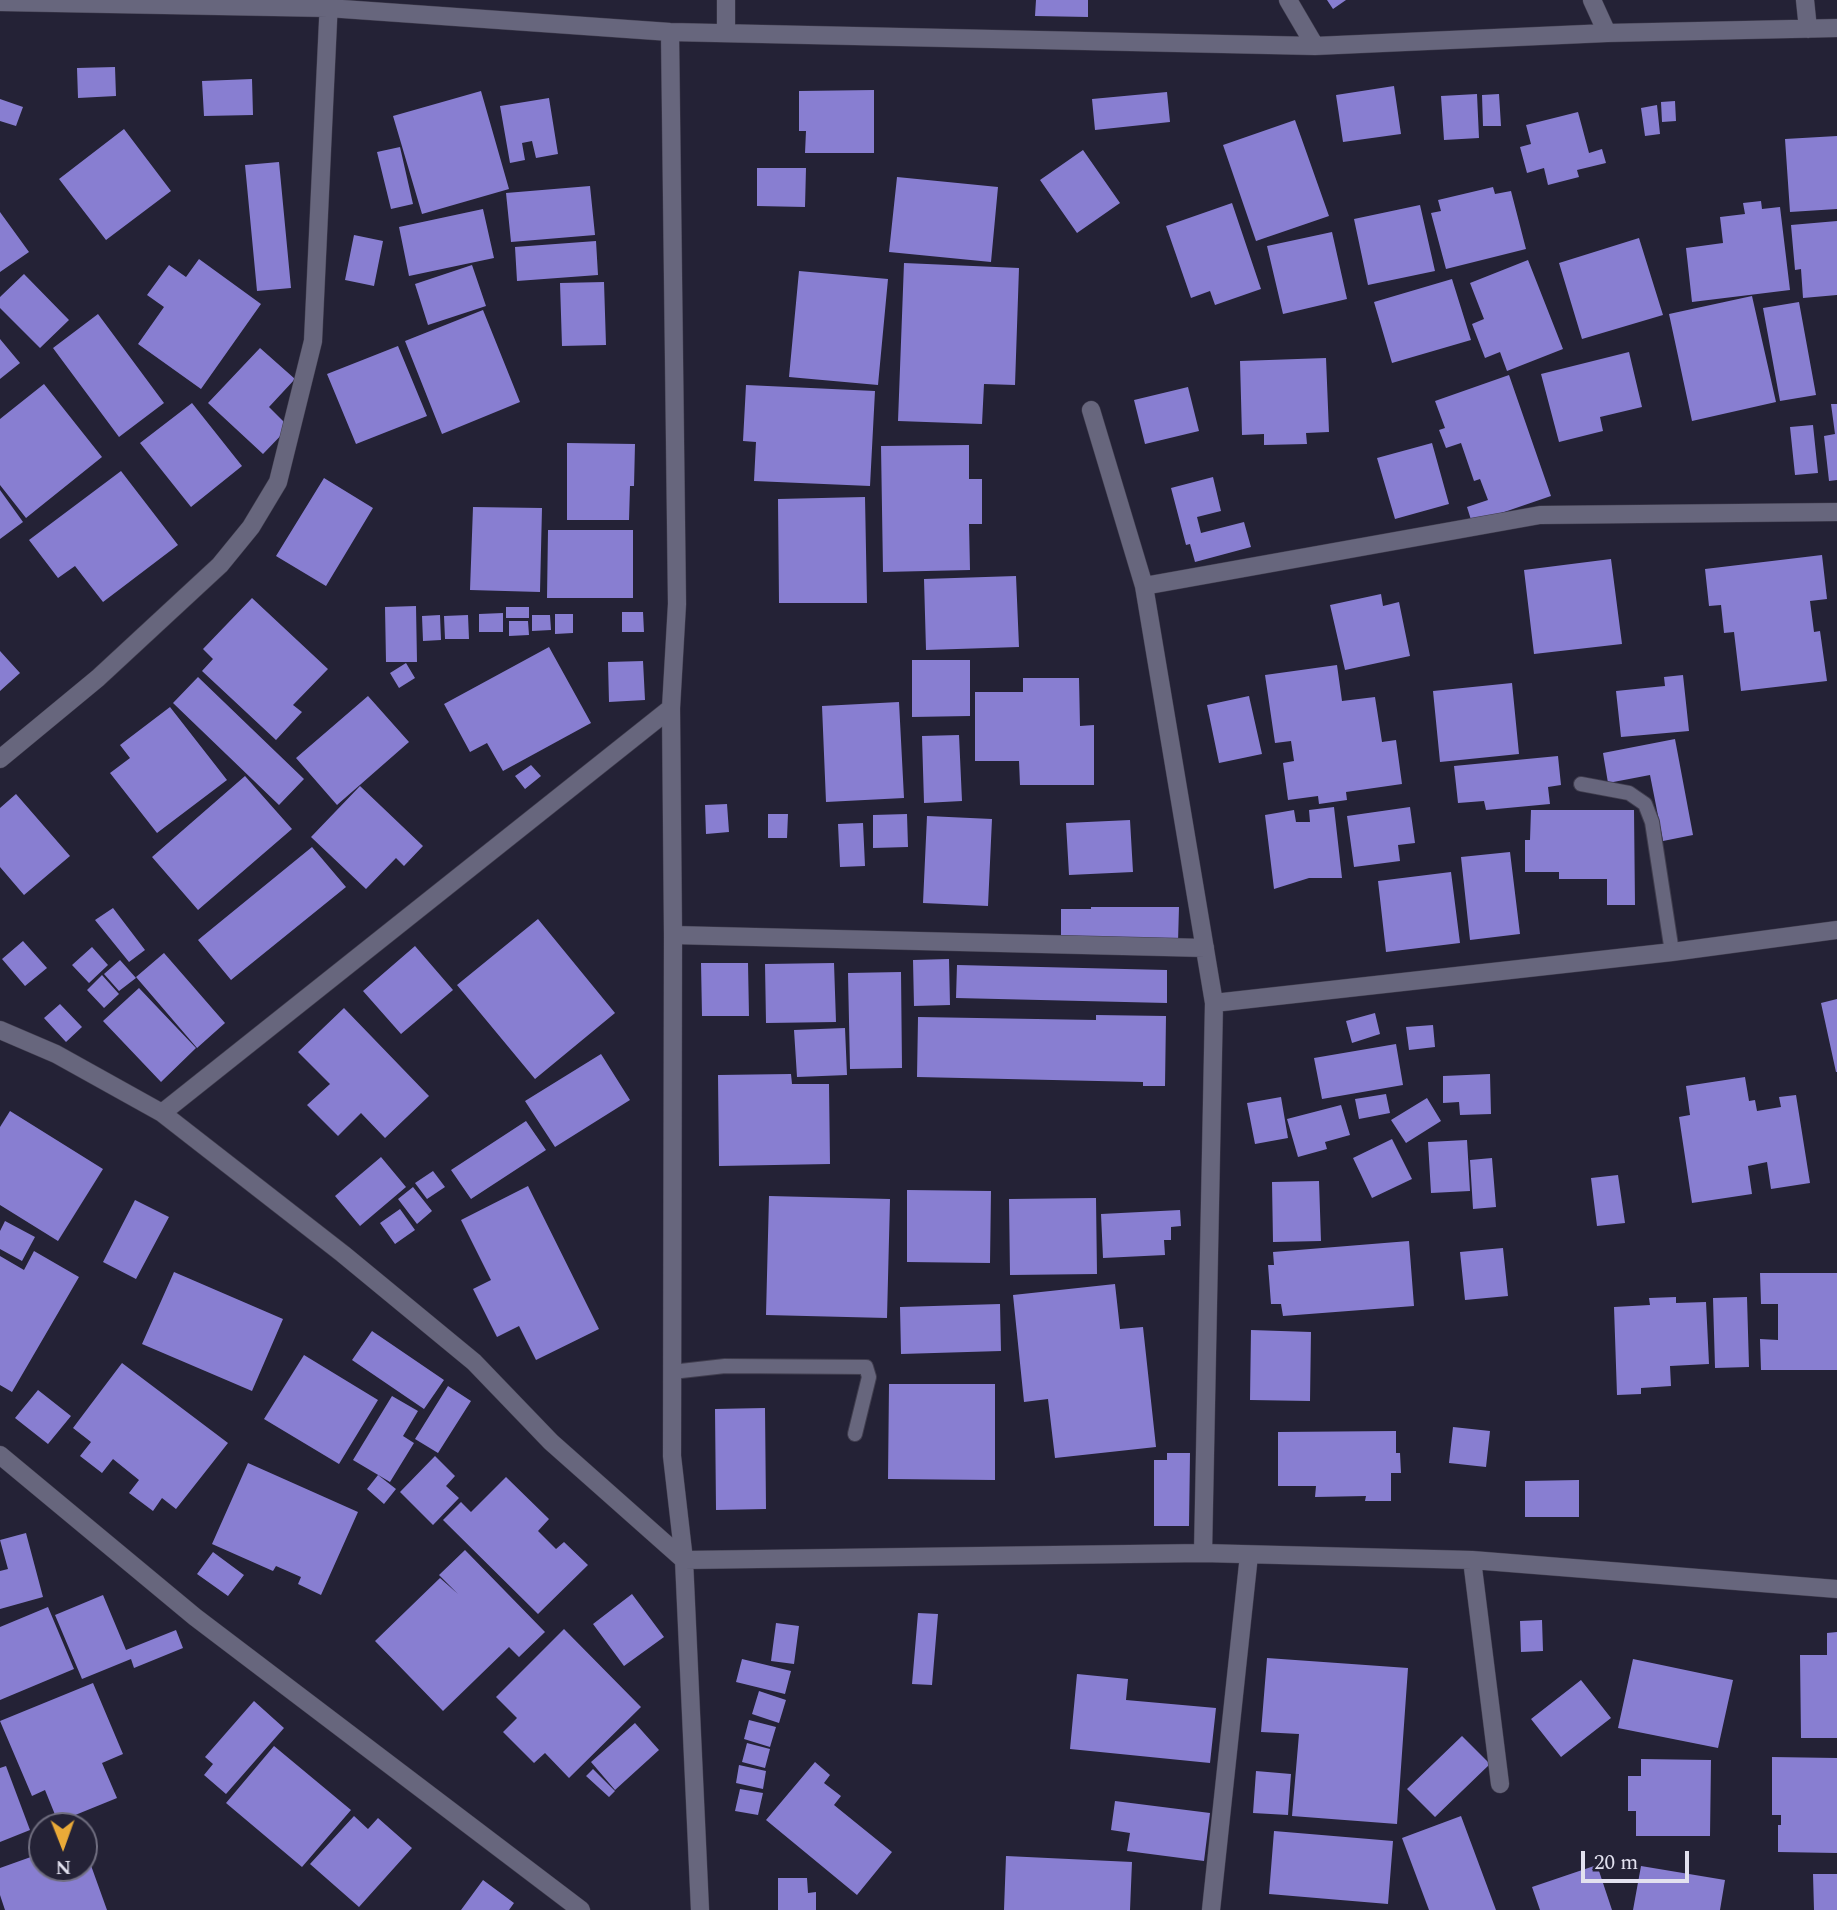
<!DOCTYPE html>
<html>
<head>
<meta charset="utf-8">
<style>
  body { margin:0 }
  #map { position:relative; width:1837px; height:1910px; overflow:hidden; background:#242236; font-family:Spectral,serif }
  canvas { display:block }
  .north { position:absolute; left:28px; top:1812px; width:70px; height:70px; box-sizing:border-box; background:#242236; border:2px solid #706e80; border-radius:50%; rotate:179deg; font-size:19px; font-weight:700; line-height:28px; text-align:center; color:#e2e1ef }
  .north::after { content:''; display:block; margin:auto; width:24px; height:32px; background:#eaaa38; clip-path:polygon(50% 0,100% 100%,50% 72%,0 100%) }
  .scale { position:absolute; left:1581px; top:1851px; width:108px; height:32px; box-sizing:border-box; border:4px solid #e2e1ef; border-top:0; padding-left:9px; font-size:21px; line-height:24px; white-space:nowrap; color:#e2e1ef; -webkit-text-stroke:5px #242236; paint-order:stroke }
</style>
</head>
<body>
<div id="map">
<canvas width="1837" height="1910"></canvas>
<div class="north">N</div>
<div class="scale">20 m</div>
</div>
<script>
const g = document.querySelector('canvas').getContext('2d');
g.lineJoin = 'round';
function paint(path, color) { g.fillStyle = color; g.fill(path, 'evenodd'); }
function stroke(path, color, width, dash) { g.strokeStyle = color; g.lineWidth = width; g.lineCap = dash ? 'butt' : 'round'; g.setLineDash(dash || []); g.stroke(path); }
paint(new Path2D(`
  M1036,0h52v17l-53,-1z
  M1327,0h19l-13,9z
  M115,67l1,29 -38,2 -1,-30z
  M252,79l1,36 -49,1 -2,-35z
  M1394,86l7,48 -58,8 -7,-47z
  M874,90v63h-69l1,-22h-7v-40z
  M481,91l28,98 -87,25 -29,-98z
  M1167,92l3,30 -75,8 -3,-31z
  M1477,94l2,44 -35,2 -3,-44z
  M1499,94l2,32h-18l-1,-31z
  M549,98l9,56 -22,4 -4,-17 -10,2 3,17 -15,3 -10,-57z
  M0,99l23,8 -7,19 -16,-5z
  M1675,101l1,20 -14,1 -1,-20z
  M1657,105l3,29 -15,2 -4,-28z
  M1578,112l11,41 13,-4 4,14 -29,7 2,7 -31,8 -4,-17 -17,5 -7,-26 11,-3 -5,-19z
  M1295,120l34,96 -73,25 -33,-96z
  M124,129l47,62 -65,49 -47,-61z
  M1837,136v73l-47,3 -5,-73z
  M400,147l13,57 -22,5 -14,-57z
  M1083,150l37,53 -43,30 -37,-53z
  M279,162l12,126 -34,3 -12,-126z
  M757,168h49l-1,39 -48,-1z
  M897,177l101,10 -7,75 -102,-10z
  M590,186l5,49 -84,7 -5,-49z
  M1493,187l2,7 16,-3 15,58 -80,20 -15,-56 10,-2 -3,-11z
  M1761,201l1,8 18,-2 10,83 -98,12 -6,-54 37,-5 -3,-26 25,-3 -2,-11z
  M1232,203l29,86 -46,16 -5,-14 -19,7 -25,-72z
  M1420,205l15,66 -67,14 -14,-66z
  M483,209l11,49 -85,18 -10,-49z
  M0,212l29,40 -29,20z
  M1837,221v74l-34,3 -2,-29 -6,1 -4,-45z
  M1332,232l15,67 -64,15 -16,-68z
  M354,235l29,6 -9,45 -29,-6z
  M1639,238l24,77 -81,24 -23,-76z
  M596,241l2,34 -81,6 -2,-34z
  M199,259l62,45 -60,85 -63,-45 26,-37 -17,-12 22,-30 17,12z
  M1528,260l35,89 -56,22 -7,-19 -15,6 -13,-34 12,-5 -14,-36z
  M904,263l115,5 -4,117 -31,-1 -2,40 -84,-3z
  M472,265l14,41 -58,19 -13,-41z
  M799,271l89,8 -10,106 -89,-8z
  M24,274l45,46 -29,28 -40,-40v-11z
  M1452,279l19,61 -79,23 -18,-61z
  M604,282l2,63 -44,1 -2,-63z
  M1752,296l24,106 -84,19 -23,-107z
  M1799,302l17,93 -36,6 -17,-93z
  M483,310l37,92 -78,32 -37,-93z
  M98,314l66,89 -45,34 -66,-89z
  M0,339l20,24 -20,16z
  M398,346l29,70 -71,28 -29,-70z
  M260,348l35,31 -26,28 20,20 -26,27 -55,-51z
  M1629,352l13,55 -42,10 3,14 -44,11 -18,-68z
  M1326,358l3,74 -23,1 1,11 -43,1v-11l-22,1 -2,-74z
  M1509,375l42,121 -79,27 -5,-16 21,-7 -8,-21 -6,2 -13,-38 -15,5 -7,-18 6,-2 -10,-27z
  M44,384l58,73 -76,61 -26,-33v-66z
  M746,385l129,6 -5,95 -116,-5 2,-39 -13,-1z
  M1188,387l11,44 -54,13 -11,-44z
  M192,403l50,63 -51,41 -51,-64z
  M1831,404h6v76l-8,1 -5,-45 11,-2z
  M1813,425l5,48 -23,2 -5,-48z
  M567,443l68,1 -1,42h-4l-1,34h-62z
  M1432,443l17,61 -54,15 -18,-61z
  M969,445v34h13v45h-13l1,46 -87,2 -2,-126z
  M121,471l57,74 -75,57 -28,-36 -17,12 -29,-38z
  M1213,477l8,34 -24,6 4,16 43,-11 7,25 -56,15 -5,-18 -4,1 -15,-57z
  M324,478l49,30 -47,78 -50,-30z
  M0,490l23,32 -23,17z
  M865,497l2,106h-88l-1,-104z
  M473,507l69,1 -2,84 -70,-2z
  M548,530h85v68h-86z
  M1822,555l5,44 -17,2 4,31 6,-1 7,50 -86,10 -7,-59 -10,1 -3,-28 -12,1 -4,-37z
  M1611,559l11,85 -88,10 -10,-84z
  M1016,576l3,71 -93,3 -2,-71z
  M1381,594l2,12 16,-4 11,54 -65,14 -15,-65z
  M252,598l76,71 -35,36 9,7 -26,28 -74,-69 11,-12 -10,-10z
  M416,606l1,56h-31l-1,-55z
  M506,607h23v11h-23z
  M622,612h21l1,20h-22z
  M503,613v19h-24v-18z
  M555,614h18v19l-18,1z
  M440,615l1,25 -18,1 -1,-25z
  M468,615l1,24h-24l-1,-23z
  M532,615h18l1,15 -19,1z
  M509,621h19l1,14 -20,1z
  M549,647l42,76 -88,48 -16,-28 -17,9 -26,-48z
  M0,651l20,22 -20,18z
  M912,660h58v56l-58,1z
  M643,661l2,39 -36,2 -1,-40z
  M406,663l9,15 -16,10 -9,-15z
  M1337,665l5,36 33,-4 7,45 14,-2 6,44 -56,8 1,8 -28,4 -1,-8 -30,4 -5,-37 11,-2 -3,-20 -16,2 -10,-68z
  M1683,675l6,56 -68,6 -5,-46 49,-5 -1,-9z
  M198,677l106,102 -25,26 -106,-102z
  M1023,678h56l1,48 14,-1v60h-74l-1,-24h-44v-69h48z
  M1512,683l7,71 -79,8 -7,-71z
  M368,696l41,46 -72,63 -41,-47z
  M1249,696l13,58 -43,9 -12,-58z
  M899,702l5,96 -78,4 -4,-96z
  M170,707l57,73 -70,53 -47,-60 20,-15 -10,-13z
  M959,735l3,66 -38,2 -2,-67z
  M1675,739l18,96 -30,6 -13,-66 -42,8 -5,-30z
  M1558,756l3,29 -13,2 2,17 -64,6 -2,-9 -26,2 -4,-37z
  M531,765l10,11 -16,13 -10,-13z
  M245,776l47,53 -94,81 -46,-53z
  M360,786l63,60 -19,20 -8,-8 -30,31 -55,-52z
  M16,794l54,62 -46,39 -24,-28v-59z
  M727,804l2,28 -23,2 -1,-29z
  M1334,807l8,71h-33l-35,11 -9,-74 29,-5 2,12h14l-1,-12z
  M1410,807l5,36 -17,2 2,16 -46,6 -7,-51z
  M1531,810h103l1,95h-28v-26h-48v-7h-34v-32h5z
  M768,814h20l-1,24h-19z
  M907,814l1,33 -35,1v-33z
  M927,816l65,3 -4,87 -65,-3z
  M1130,820l3,52 -64,3 -3,-52z
  M863,823l2,43 -25,1 -2,-43z
  M312,847l34,40 -115,93 -33,-40z
  M1510,852l10,82 -50,6 -9,-83z
  M1451,872l9,71 -74,9 -8,-71z
  M1091,907h88l-1,35 -117,-1v-32h30z
  M113,908l32,42 -16,12 -34,-42z
  M538,919l77,94 -80,66 -78,-94z
  M23,941l24,27 -22,18 -23,-27z
  M415,946l38,44 -52,44 -38,-43z
  M92,947l16,18 -19,18 -17,-18z
  M164,953l61,70 -28,25 -61,-71z
  M949,959l1,46 -36,1 -1,-46z
  M120,960l16,18 -17,13 -15,-17z
  M701,963h47l1,53h-47z
  M834,963l2,59 -70,1 -1,-59z
  M957,965l210,5v33l-211,-5z
  M901,972l1,96 -52,1 -2,-96z
  M102,975l17,19 -15,14 -17,-18z
  M139,988l57,60 -35,34 -58,-61z
  M1837,999v73h-1l-15,-69z
  M60,1004l22,23 -16,15 -22,-24z
  M344,1008l85,88 -44,42 -24,-25 -23,23 -31,-31 23,-21 -32,-32z
  M1375,1013l5,21 -28,9 -6,-22z
  M1096,1015l70,1 -1,70h-22v-4l-226,-5 1,-60 178,3z
  M1433,1025l2,22 -26,3 -3,-23z
  M845,1028l2,47 -50,2 -3,-47z
  M1396,1044l7,41 -81,14 -8,-41z
  M601,1054l29,46 -75,47 -30,-46z
  M791,1074l1,10h37l1,80 -111,2 -1,-91z
  M1490,1074l1,40 -31,1 -1,-13 -16,1v-27z
  M1745,1077l4,24 6,-1 2,11 24,-4 -2,-10 17,-2 14,88 -39,6 -4,-27 -19,4 4,28 -60,9 -13,-86 11,-2 -4,-29z
  M1386,1094l4,19 -31,6 -4,-20z
  M1281,1097l7,41 -33,6 -8,-41z
  M1427,1098l14,23 -35,22 -15,-23z
  M1341,1105l9,30 -25,7 2,7 -29,8 -11,-38z
  M10,1111l93,58 -45,72 -58,-36v-78z
  M526,1121l20,29 -75,49 -20,-29z
  M1392,1139l20,40 -40,19 -19,-40z
  M1467,1140l3,51 -39,2 -3,-51z
  M381,1157l25,30 -46,39 -25,-30z
  M1492,1158l4,49 -23,2 -3,-49z
  M433,1171l12,16 -18,12 -12,-16z
  M1618,1175l7,48 -28,3 -6,-48z
  M1319,1181l2,60 -48,1 -1,-60z
  M528,1186l71,143 -63,31 -17,-34 -22,11 -24,-48 18,-9 -30,-60z
  M413,1187l19,24 -15,13 -19,-25z
  M907,1190l84,1 -1,72 -83,-1z
  M769,1196l121,3 -3,119 -121,-3z
  M1096,1198l1,76 -87,1 -1,-76z
  M135,1200l34,17 -33,62 -33,-17z
  M400,1209l15,21 -20,14 -15,-21z
  M1180,1210l1,16 -10,1v13h-7l1,15 -62,3 -2,-44z
  M5,1221l30,16 -13,24 -22,-12v-18z
  M1409,1241l5,65 -131,10 -2,-12h-10l-3,-39h6l-1,-13z
  M1503,1248l5,48 -43,4 -5,-48z
  M34,1251l45,26 -67,115 -12,-7v-129l24,14z
  M174,1272l109,47 -31,72 -110,-47z
  M1760,1273h77v97h-76l-1,-31 18,1v-36h-17z
  M1115,1284l5,45 23,-2 13,120 -101,11 -7,-59 -24,3 -11,-107z
  M1676,1297v6l30,-1 3,62 -39,2 1,20 -30,2v6l-24,1 -3,-88 36,-2 -1,-7z
  M1747,1297l2,70 -34,1 -2,-70z
  M1000,1304l1,47 -100,3 -1,-47z
  M1251,1330l60,2 -1,69 -60,-1z
  M372,1331l72,49 -20,29 -72,-49z
  M304,1355l74,45 -39,64 -75,-45z
  M122,1363l106,80 -52,66 -14,-11 -9,13 -24,-18 10,-13 -26,-21 -11,14 -22,-17 11,-14 -18,-14z
  M889,1384h106v96l-107,-1z
  M448,1386l23,15 -33,52 -23,-14z
  M38,1390l33,26 -23,28 -33,-26z
  M392,1396l26,15 -15,25 11,7 -24,39 -37,-22z
  M765,1408l1,101 -50,1 -1,-101z
  M1453,1427l37,4 -4,36 -37,-4z
  M1396,1431v22h4l1,20h-10v28h-26l1,-5 -51,1 1,-11h-38v-54z
  M1167,1453h23l-1,73h-35v-66h13z
  M435,1456l20,20 -9,10 13,12 -26,27 -33,-33z
  M248,1463l110,49 -37,83 -23,-11 3,-7 -25,-11 -3,5 -61,-27z
  M378,1475l18,14 -12,15 -17,-15z
  M506,1477l43,42 -11,12 18,18 8,-7 24,23 -50,49 -95,-94 18,-18 10,10z
  M1579,1480v37h-54v-36z
  M26,1533l17,64 -43,12v-38l8,-2 -8,-29z
  M465,1550l80,82 -26,25 -10,-10 -66,64 -68,-70 65,-63 18,16 -19,-19z
  M213,1552l31,23 -16,21 -31,-22z
  M632,1594l32,43 -40,29 -31,-42z
  M103,1595l23,55 50,-20 7,18 -49,20 -3,-9 -49,20 -27,-64z
  M48,1607l26,62 -74,31v-73z
  M918,1613l20,1 -6,71 -20,-1z
  M1542,1620l1,31 -22,1 -1,-31z
  M776,1623l23,3 -5,38 -23,-3z
  M564,1629l77,78 -72,71 -24,-25 -11,10 -31,-31 14,-14 -21,-21z
  M1837,1632v106h-36l-1,-83h27v-22z
  M1267,1658l141,10 -11,156 -105,-8 7,-82 -38,-2z
  M742,1659l49,12 -6,23 -49,-12z
  M1633,1659l100,21 -15,68 -100,-20z
  M1077,1674l51,5 -2,21 90,8 -6,55 -140,-14z
  M1581,1680l30,38 -50,39 -30,-38z
  M93,1683l30,71 -21,9 15,35 -59,24 -13,-32 -13,6 -32,-75z
  M759,1691l27,9 -7,23 -27,-9z
  M254,1701l30,27 -58,66 -22,-19 9,-11 -8,-7z
  M749,1720l27,7 -6,20 -26,-8z
  M635,1723l24,27 -44,40 -24,-28z
  M1462,1736l28,28 -55,53 -28,-28z
  M747,1743l23,6 -5,19 -23,-6z
  M274,1746l77,64 -49,57 -76,-64z
  M1772,1757l65,1v95l-59,-1v-27h3v-10h-9z
  M1641,1759l70,1 -1,76h-74v-25h-8v-35h13z
  M815,1762l15,13 -6,8 17,13 -7,9 58,47 -35,43 -91,-75z
  M739,1765l27,6 -3,18 -27,-6z
  M6,1766l24,64 -30,12v-74z
  M593,1769l22,22 -6,6 -23,-21z
  M1256,1771l35,3 -3,41 -35,-2z
  M740,1789l23,4 -5,22 -23,-4z
  M1115,1801l95,12 -6,48 -77,-10 3,-18 -19,-3z
  M354,1816l14,13 10,-11 34,30 -53,59 -49,-43z
  M1461,1816l35,94h-67l-27,-72z
  M1274,1831l119,10 -5,63 -119,-10z
  M84,1846l23,64h-102l-5,-15v-27l42,-15v15h42z
  M1006,1856l126,6 -2,48h-126z
  M1597,1865l15,45h-72l-8,-23z
  M1641,1866l84,14 -5,30h-87z
  M1813,1874h24v36h-23z
  M778,1878h29l1,15 8,-1v18h-38z
  M483,1880l31,23 -5,7h-48z`), '#887ed1');
const lane = new Path2D(`
  M1581,784l48,9 16,11 7,18 20,130
  M672,1372l53,-6 141,1 3,10 -14,57`);
const street = new Path2D(`
  M726,0v33
  M1288,0l27,46
  M1592,0l15,33
  M1805,0l3,29
  M0,2l328,6 342,24 645,14 292,-13 230,-5
  M670,32l7,572 -6,104 2,227 -1,521 12,104 16,350
  M1091,410l53,176 70,417 -11,550
  M1144,586l396,-71 297,-3
  M0,759l98,-81 122,-113 31,-38 27,-45 35,-141 16,-341
  M673,935l532,13
  M1214,1003l458,-51 165,-22
  M0,1030l56,24 106,59 181,141 131,108 77,80 133,118 519,-7 269,7 365,29
  M162,1113l509,-405
  M0,1455l195,162 386,293
  M1472,1560l28,224
  M1211,1910l38,-355`);
stroke(lane, '#413e4f', 16);
stroke(street, '#413e4f', 19);
stroke(lane, '#67667d', 14);
stroke(street, '#67667d', 18);
</script>
</body>
</html>
